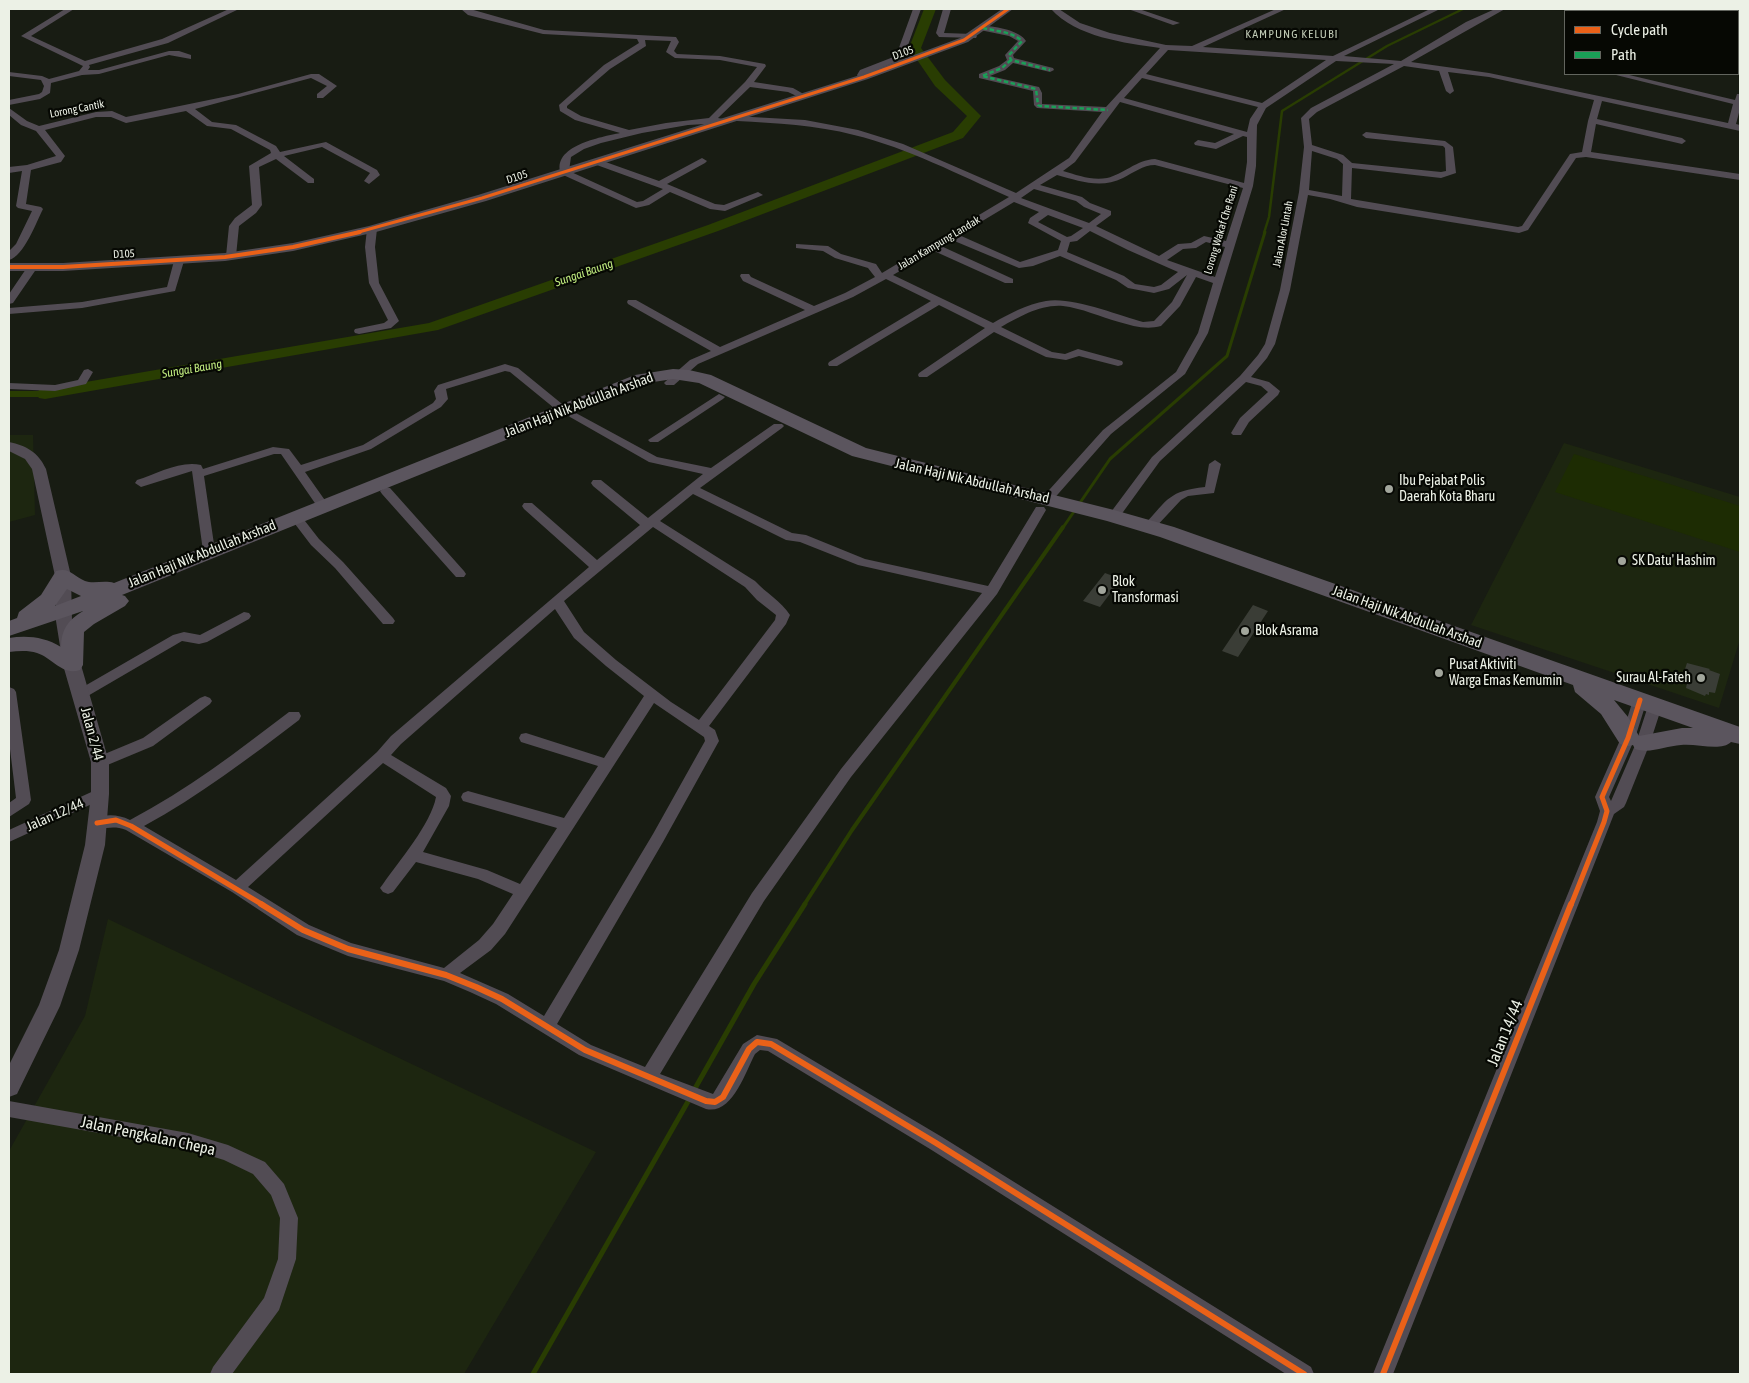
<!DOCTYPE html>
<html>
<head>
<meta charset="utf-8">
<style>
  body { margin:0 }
  #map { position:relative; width:1749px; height:1383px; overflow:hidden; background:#181c13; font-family:"Asap Condensed",sans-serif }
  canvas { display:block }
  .frame { position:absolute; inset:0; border:10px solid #ecf1e6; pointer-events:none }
  .legend { position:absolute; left:1564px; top:10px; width:175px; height:65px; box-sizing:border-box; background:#060803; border:1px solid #62655e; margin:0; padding:6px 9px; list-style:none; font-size:15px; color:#ecf1e6 }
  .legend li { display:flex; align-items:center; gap:10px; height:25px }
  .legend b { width:25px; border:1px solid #62655e }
</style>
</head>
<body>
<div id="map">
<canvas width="1749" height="1383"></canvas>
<div class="frame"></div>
<ul class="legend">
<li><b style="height:6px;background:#ea6118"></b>Cycle path</li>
<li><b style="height:6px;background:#1a9f57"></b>Path</li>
</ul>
</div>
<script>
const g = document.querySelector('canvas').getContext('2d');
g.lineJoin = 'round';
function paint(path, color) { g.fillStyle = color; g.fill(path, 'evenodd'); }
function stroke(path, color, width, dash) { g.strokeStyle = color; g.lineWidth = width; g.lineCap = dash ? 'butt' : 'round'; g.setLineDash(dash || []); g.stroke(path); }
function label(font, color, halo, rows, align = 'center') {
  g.font = font + ' "Asap Condensed",sans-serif'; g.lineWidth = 4.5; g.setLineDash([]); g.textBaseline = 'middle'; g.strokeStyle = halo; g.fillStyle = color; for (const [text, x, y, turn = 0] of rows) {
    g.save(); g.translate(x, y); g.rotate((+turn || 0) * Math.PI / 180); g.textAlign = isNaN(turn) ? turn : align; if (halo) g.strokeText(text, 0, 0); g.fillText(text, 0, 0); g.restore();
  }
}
paint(new Path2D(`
  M9,435h24l2,80 -26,7z
  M1564,443l176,54v142l-21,69 -248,-83z
  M108,919l488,233 -132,222h-455v-223l76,-135z`), '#1d2610');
paint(new Path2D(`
  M1574,454l166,52v46l-185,-60z`), '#1d2c03');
stroke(new Path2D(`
  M1264,233l5,-16 13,-106 105,-65 76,-37`), '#293d02', 2.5);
stroke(new Path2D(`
  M1062,529l48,-70 117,-103 38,-124`), '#293d02', 3);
stroke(new Path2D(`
  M804,905l48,-75 211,-303`), '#293d02', 4);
stroke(new Path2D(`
  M693,1092l61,-108 51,-80
  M533,1374l157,-276`), '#293d02', 5);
paint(new Path2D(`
  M9,391h36l5,3 -5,3h-36z`), '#293d02');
paint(new Path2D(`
  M924,9h12l-15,39 24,32 36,36 -18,22 -245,93 -280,99 -393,69 -6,-1 -3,-4 3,-4 6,-1 384,-66 279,-98 245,-93 14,-16 -32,-30 -26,-38z`), '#293d02');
paint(new Path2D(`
  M1105,573l16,6 -21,28 -17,-6z
  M1253,605l15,6 -30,46 -16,-6z
  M1687,663l23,6 -1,1 11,4 -5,19 -6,-1v3l-3,-1 -1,2 -19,-8 1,-5 -6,-2z`), '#3a3d36');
paint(new Path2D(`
  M65,9h9l-43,27 54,25 77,-22 67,-30h10l-71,34 -79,22 1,2 -2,3h11l70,-19h10l12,4v4l-22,-4 -70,19 -17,1 -31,8 -1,10 -10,6 -31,6v-5l30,-6 3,-2 2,-6 -3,-6 -32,-4v-4l33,4 7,3 30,-8 4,-5 -62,-30z
  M461,9h9l74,21 132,7 3,5 -5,9 3,3 43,2 45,8 1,2 -12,16 39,6 14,8 -4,3 -15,-7 -38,-5 -32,31 5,1v4l-35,2 -46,8 -41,10 -17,6 -13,8 -2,14 68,31 6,-1 20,-12 -69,-25v-4h6l59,21 43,-23 5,3 -2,2 -38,21 48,20 9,1 34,-13 5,3 -38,16 -15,-2 -40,-17 -21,13 -13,3 -75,-34c-10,-28 40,-37 59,-41l-45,-13 -15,-9 -1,-6 45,-40 35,-22 -2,-4 -94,-5 -75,-19zM645,40l26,1 -5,11 9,6 45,2 37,7 -12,15 -36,36 -43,5 -37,7 -48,-14 -14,-8v-2l43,-37 36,-23z
  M913,9h8l-18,50 -37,15 2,3 -1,2 -9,-2 -1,-2 3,-5 36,-14z
  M943,9h8l-7,24 29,1 4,2 -1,2 -37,-1 -3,-4z
  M1051,9h8l21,14 30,10 56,12 26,1 84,-37h10l-83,38 130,9 97,-47h10l-96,47 57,5 65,-39 29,-13h10l-94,53 78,11 239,50 5,-19 -121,-30h13l110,26 2,-6h3v15l-4,15 4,1v6l-138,-30 -5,18 85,19 4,3 -4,3 -86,-20 -5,28 149,22v6l-154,-23 -10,1 -48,72 -9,3 -162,-26 -27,-8 -22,-4 -18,95 -15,54 -8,14 -16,19 18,5 11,9 -2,4 -29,27 -8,13h-8l-2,-2 9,-15 28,-26 -7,-6 -15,-4 -86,79 -42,58 -4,1 -6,-4 44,-59 88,-81 18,-21 7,-11 15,-54 19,-98 5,-45 -3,-29 10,-10 83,-44 -58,-3 -70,47 -9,17 -1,41 -3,20 -45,147 -23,41 -74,60 -60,68 -4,1 -6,-4 62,-69 73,-58 22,-39 15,-50 -17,-6 -16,29 -19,20c-15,4 -28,0 -42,-4 -18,-5 -38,-14 -56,-16 -22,-2 -44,11 -62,21l51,25 13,2 13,-5 44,12 1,2 -1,2 -4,1 -39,-10 -13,4 -20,-3 -52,-25 -67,45h-8l-1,-2 1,-2 66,-45 -46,-23 -102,61h-8l-1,-2 1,-2 102,-61 -45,-22 -33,18 -155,67 -24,21h-8l-2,-2 2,-2 24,-21 21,-9 -83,-47 -1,-2 1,-2h8l84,47 85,-37 -62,-29 -3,-5 1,-2h8l2,3 63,29 31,-13 30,-16 -7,-9 -33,-10 -12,-7 -27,-3v-4l32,2 13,8 35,10 6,9 127,-76c-50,-22 -101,-49 -155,-62 -38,-10 -78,-12 -117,-14l-4,-3 1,-2 71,4 53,10 45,14 113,49 53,-35 33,-46 -65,-4 -3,-3 -1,-14 -54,-13v-4l20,-8 8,-6 -2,-5 13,-14 -9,-5 -29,-6v-4c12,-1 40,4 46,15l-13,14 1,3 39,10 1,2 -4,2 -37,-9 -8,7 -15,6 49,11 3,6v11l64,3 54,-59c-35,-5 -84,-11 -109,-39zM1168,50l158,10 -64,43 -116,-29zM1404,66l35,5 7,20 4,3 4,-3 -6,-19 41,5 105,23 -6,21 -6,31 -12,2 -48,72 -4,1 -167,-28 1,-31 89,10 15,-5 -3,-26 -8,-6 -79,-9 -4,3 4,3 77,8 2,2 1,23 -5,1 -89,-9 -9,-8 -31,-10 -3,-26 8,-7zM1142,78l116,29 -8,12 -3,13 -123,-34zM1120,102l114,32 -19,9 -17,-3 -4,3 1,2 21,4 27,-13 4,1v25l-3,21 -89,-24c-19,1 -31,15 -48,19 -15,3 -30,-3 -44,-7l12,-9zM1312,151l25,8 6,5 -1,32 -33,-6zM1155,165l88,23 -17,53 -22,-5 -13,7 -13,1 -19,12 -63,-30 15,-11v-4l-21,-8 -8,-6 -42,-12 17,-10c22,6 44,14 66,3 10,-5 20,-13 32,-13zM1034,189l42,12 8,6 17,7 -12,9 -68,-25zM1014,202l25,10 -9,6 -2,5 33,18 -3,9 -38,12 -61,-27zM1048,215l35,13 -12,8 -4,1 -29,-15zM1090,231l38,19 50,22 -17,13 -7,2 -19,-3 -11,-8 -57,-24 3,-10 7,-1zM952,240l67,28 14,-2 27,-10 56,24 12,8 26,5 15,-4 18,-14 -15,27 -18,19 -11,1c-25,-7 -73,-26 -97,-21 -19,3 -37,13 -53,22l-100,-48 41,-24 71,32h8v-4l-72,-33zM1206,242l19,5 -10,30 -48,-17 16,-11 13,-1z
  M1128,9h11l41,14 -7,2z
  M1564,9h34l1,1 -31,1z
  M1674,9h7l4,2h-12z
  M1738,18h2v5h-2z
  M1738,38h2v5h-2z
  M1738,58h2v4h-2z
  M311,74h8l18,12 -14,12h-6v-4l10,-8 -16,-8 -116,31 17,13 24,3 40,21 4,6 46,-10 51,28 3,5 -11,9 -5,-3 6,-8 -48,-26 -38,9 30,23v4h-6l-32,-24 -17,8 3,38 -6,8 -17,13 -3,30 -5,3 -5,-3 3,-30 6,-8 17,-13 -3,-39 22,-13 -1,-3 -39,-21 -24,-3 -21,-15 -60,12 -15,-6h-15l-51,13 20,26 -4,6 -30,8 -5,34 15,3 2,2c-7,14 -19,47 -34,51v-9l7,-7 16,-33 -14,-3 -2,-2 6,-35 -13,2v-6l18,-2 29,-9 -20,-25 -15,-6 -12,-10v-7l18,13 12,5 57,-14 16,-1 14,6 112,-23z
  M372,226l5,3 -2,18 4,36 20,38 -8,7 -32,6 -4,-1 -1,-2 1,-2 29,-6 4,-3 -19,-37 -4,-36 2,-18z
  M179,258l5,3 -9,30 -93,17 -73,6v-6l73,-6 85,-15 7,-26z
  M32,265l5,3 -24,35 -4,1v-10l19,-28z
  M505,364l13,4 49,40 2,2 -2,2h-8l-49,-40 -5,-1 -59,18 2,10 -7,8 -70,42 -66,23 24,34 -6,4 -4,-1 -38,-55h-7l-70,22 11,75 -2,3 -4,1 -6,-4 -11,-80 -51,16 -6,-4 2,-3c19,-6 44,-20 64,-15l2,4 70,-22 16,2 12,16 62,-20 70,-42 3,-4 -2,-8 4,-6z
  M88,369l5,3 -7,12 -31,7 -46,-2v-6l46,2 23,-5 6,-10z
  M719,394l6,3 -2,2 -65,43h-8l-2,-2z
  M574,412l83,45 54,11 63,-44h8l2,2 -2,2 -82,60 92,45 14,2 59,24 123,27 48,-79h8l2,3 -49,84 -146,183 -87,124 -104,173 53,20 30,-50 14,-9 20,4 165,98 369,230 3,7h-28l-356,-225 -162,-98 -8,-1 -5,4c-10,19 -23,61 -49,55l-127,-54 -83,-51 -26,-12 -26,-11 -96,-25 -51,-21 -65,-43 -106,-62c-15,-6 -22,1 -34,-3l-2,-4 2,-4c14,-5 25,-5 38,1 57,-30 108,-69 159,-108h10l2,4 -2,4c-50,38 -100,76 -155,106l92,54 141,-128 14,-16 198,-169 -65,-58 -2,-3 2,-3h8l65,57 43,-35 -47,-39 -2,-3 2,-3h8l47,38 55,-44 -54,-12 -79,-45 -2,-2zM693,494l93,46 14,2 58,23 124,28 -141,176 -89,124 -107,174 -54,-22 -34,-21 106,-182 56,-101 -4,-11 -6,-4 77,-102 4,-9c-9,-14 -24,-22 -35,-34l-95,-60zM653,527l92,60 12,13 19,15 -1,5 -76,100 -28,-18 -55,-42 -32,-28 -20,-31zM555,609l19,29 32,28 38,30 -40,62 -78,-25 -5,1 -2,4 2,4 77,24 -34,52 -96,-27 -5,2 -2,4 2,4 94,27 -37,56 -33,-14 -64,-18 26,-46 2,-10 -5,-8 -55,-33 10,-11zM654,703l50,34 1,4 -52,93 -109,182 -36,-22 -48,-21 31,-23 14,-16zM383,763l53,34c-5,27 -37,64 -53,87l-3,4 3,4 5,2 5,-2 23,-30 62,17 35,15 -20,30 -14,16 -35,28 -93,-25 -42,-18 -61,-38z
  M1215,460l6,4 -7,29 -26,3 -7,4 -28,30h-8l-2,-3 2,-3c23,-25 24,-33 60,-37l4,-23z
  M386,487l4,1 74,83 2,3 -2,3h-8l-74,-83 -2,-3z
  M301,520l4,1 14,18 24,23 50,56 2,3 -2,3h-10l-48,-56 -24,-23 -16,-21z
  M244,612l5,1 2,3 -2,3 -42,23 -8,2 -17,-3 -96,56h-10l-2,-3 2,-3 97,-56 11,-3 16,3z
  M9,687l5,2 2,3 15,108 -2,4 -20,13v-14l7,-5 -7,-57z
  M1640,695l5,2 2,3 -12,38 -26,59 2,4 25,-58 12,-37 2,-4h10l2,4 -12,37 -24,60 -2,4 -10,7 -221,560h-20l224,-552 3,-11 -5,-14 26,-59 12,-38 2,-3z
  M205,696l5,2 2,3 -2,3 -57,42 -48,20 -5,1 -5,-1 -2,-4 2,-4 48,-20 57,-40z
  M100,788l5,2 2,4 -2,4 -96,44v-12z
  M9,1101l179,32 40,12 37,17 19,22 14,34 -2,41 -17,51 -47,64h-22l3,-7 51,-69 14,-39 2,-41 -9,-23 -18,-21 -29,-14 -36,-11 -179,-32z`), '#524c54');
paint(new Path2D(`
  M1002,9h11l-45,33 -100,37 -382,122 -110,31 -83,19 -68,10 -162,10h-54v-8h54l162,-10 68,-10 76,-17 109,-31 382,-120 100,-37z
  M9,442c18,4 29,10 37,27l25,107 1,45 9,44 28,97v32l-4,51 -26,105 -19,56 -43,88 -8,3v-32l30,-60 20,-55 26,-105 6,-51v-32l-28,-97 -7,-44 -1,-45 -23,-107 -7,-10 -16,-8z`), '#524c54');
paint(new Path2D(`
  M673,369l16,1 22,5 155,73 248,62 60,17 566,200v17l-9,-2c-10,10 -35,1 -50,3 -15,1 -31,9 -46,4l-2,-4 -5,1 -8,-2 -19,-30 -26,-22 -2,-7 -413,-148 -53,-16 -255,-65 -153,-73 -26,-4 -26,4 -525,212 3,1 4,5 -4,5 -31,18 -10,8 -1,33 -3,5c-18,6 -27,-12 -43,-17 -9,-3 -19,-2 -28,-1v-14c18,-3 36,-1 52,9 0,-17 7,-27 22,-36l-74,25v-15l8,-3 2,-6 22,-17 15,-24c14,-4 17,5 29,10 8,3 20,-1 29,2l521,-208zM67,589l14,7 -26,10zM1614,700l79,28h-11l-43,8 -11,-19z`), '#5b555e');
stroke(new Path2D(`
  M983,28c13,3 30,4 39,13l-13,14 2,5 39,10
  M1011,60l-9,8 -20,8 54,13 2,16 2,1 68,4`), '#1a9f57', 2.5, [4.5, 2.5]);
stroke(new Path2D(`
  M355,233l127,-35 382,-121 100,-37 44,-31`), '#ea6118', 3);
stroke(new Path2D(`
  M9,267h54l162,-10 68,-10 67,-15`), '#ea6118', 4);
stroke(new Path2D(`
  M97,823l19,-3 15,6 132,79
  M1571,905l33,-83 3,-11 -5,-14 26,-59 12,-38`), '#ea6118', 5);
stroke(new Path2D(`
  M261,904l42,26 45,19 98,26 30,12 26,12 83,51 121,51 9,1 8,-5 26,-48 8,-7 14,2 165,99 368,231
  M1383,1374l188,-470`), '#ea6118', 6);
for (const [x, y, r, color] of [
  [1389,489,5,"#a2a69c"],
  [1622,561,5,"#a2a69c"],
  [1102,590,5,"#a2a69c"],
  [1245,631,5,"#a2a69c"],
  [1439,673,5,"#a2a69c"],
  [1701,678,5,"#a2a69c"]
]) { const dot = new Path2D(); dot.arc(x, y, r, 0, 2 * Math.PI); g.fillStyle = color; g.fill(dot); stroke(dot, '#060803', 2); }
label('11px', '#ecf1e6', '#060803', [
  ["D105",903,53,-20],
  ["Lorong Cantik",77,109,-11],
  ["D105",517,177,-18],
  ["Lorong Wakaf Che Rani",1221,230,-73],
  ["Jalan Alor Lintah",1283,234,-79],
  ["Jalan Kampung Landak",939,243,-31],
  ["D105",124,254,-3]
]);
g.letterSpacing = '1px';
label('12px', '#bdc7b2', '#060803', [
  ["KAMPUNG KELUBI",1292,34]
]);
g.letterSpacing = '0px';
label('italic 12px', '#bfea7e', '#060803', [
  ["Sungai Baung",584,273,-19],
  ["Sungai Baung",192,369,-10]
]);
label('14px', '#ecf1e6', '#060803', [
  ["Jalan Haji Nik Abdullah Arshad",579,405,-21],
  ["Jalan Haji Nik Abdullah Arshad",972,481,13],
  ["Jalan Haji Nik Abdullah Arshad",202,554,-22],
  ["Jalan Haji Nik Abdullah Arshad",1407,617,20],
  ["Jalan 2/44",92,734,75],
  ["Jalan 12/44",55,815,-24]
]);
label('14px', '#ecf1e6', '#060803', [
  ["Ibu Pejabat Polis",1399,481],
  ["Daerah Kota Bharu",1399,497],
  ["SK Datu' Hashim",1632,561],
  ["Blok",1112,582],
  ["Transformasi",1112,598],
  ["Blok Asrama",1255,631],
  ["Pusat Aktiviti",1449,665],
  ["Warga Emas Kemumin",1449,681],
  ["Surau Al-Fateh",1691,678,"right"]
], 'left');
label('16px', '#ecf1e6', '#060803', [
  ["Jalan 14/44",1505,1033,-68],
  ["Jalan Pengkalan Chepa",148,1136,12]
]);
</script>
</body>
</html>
